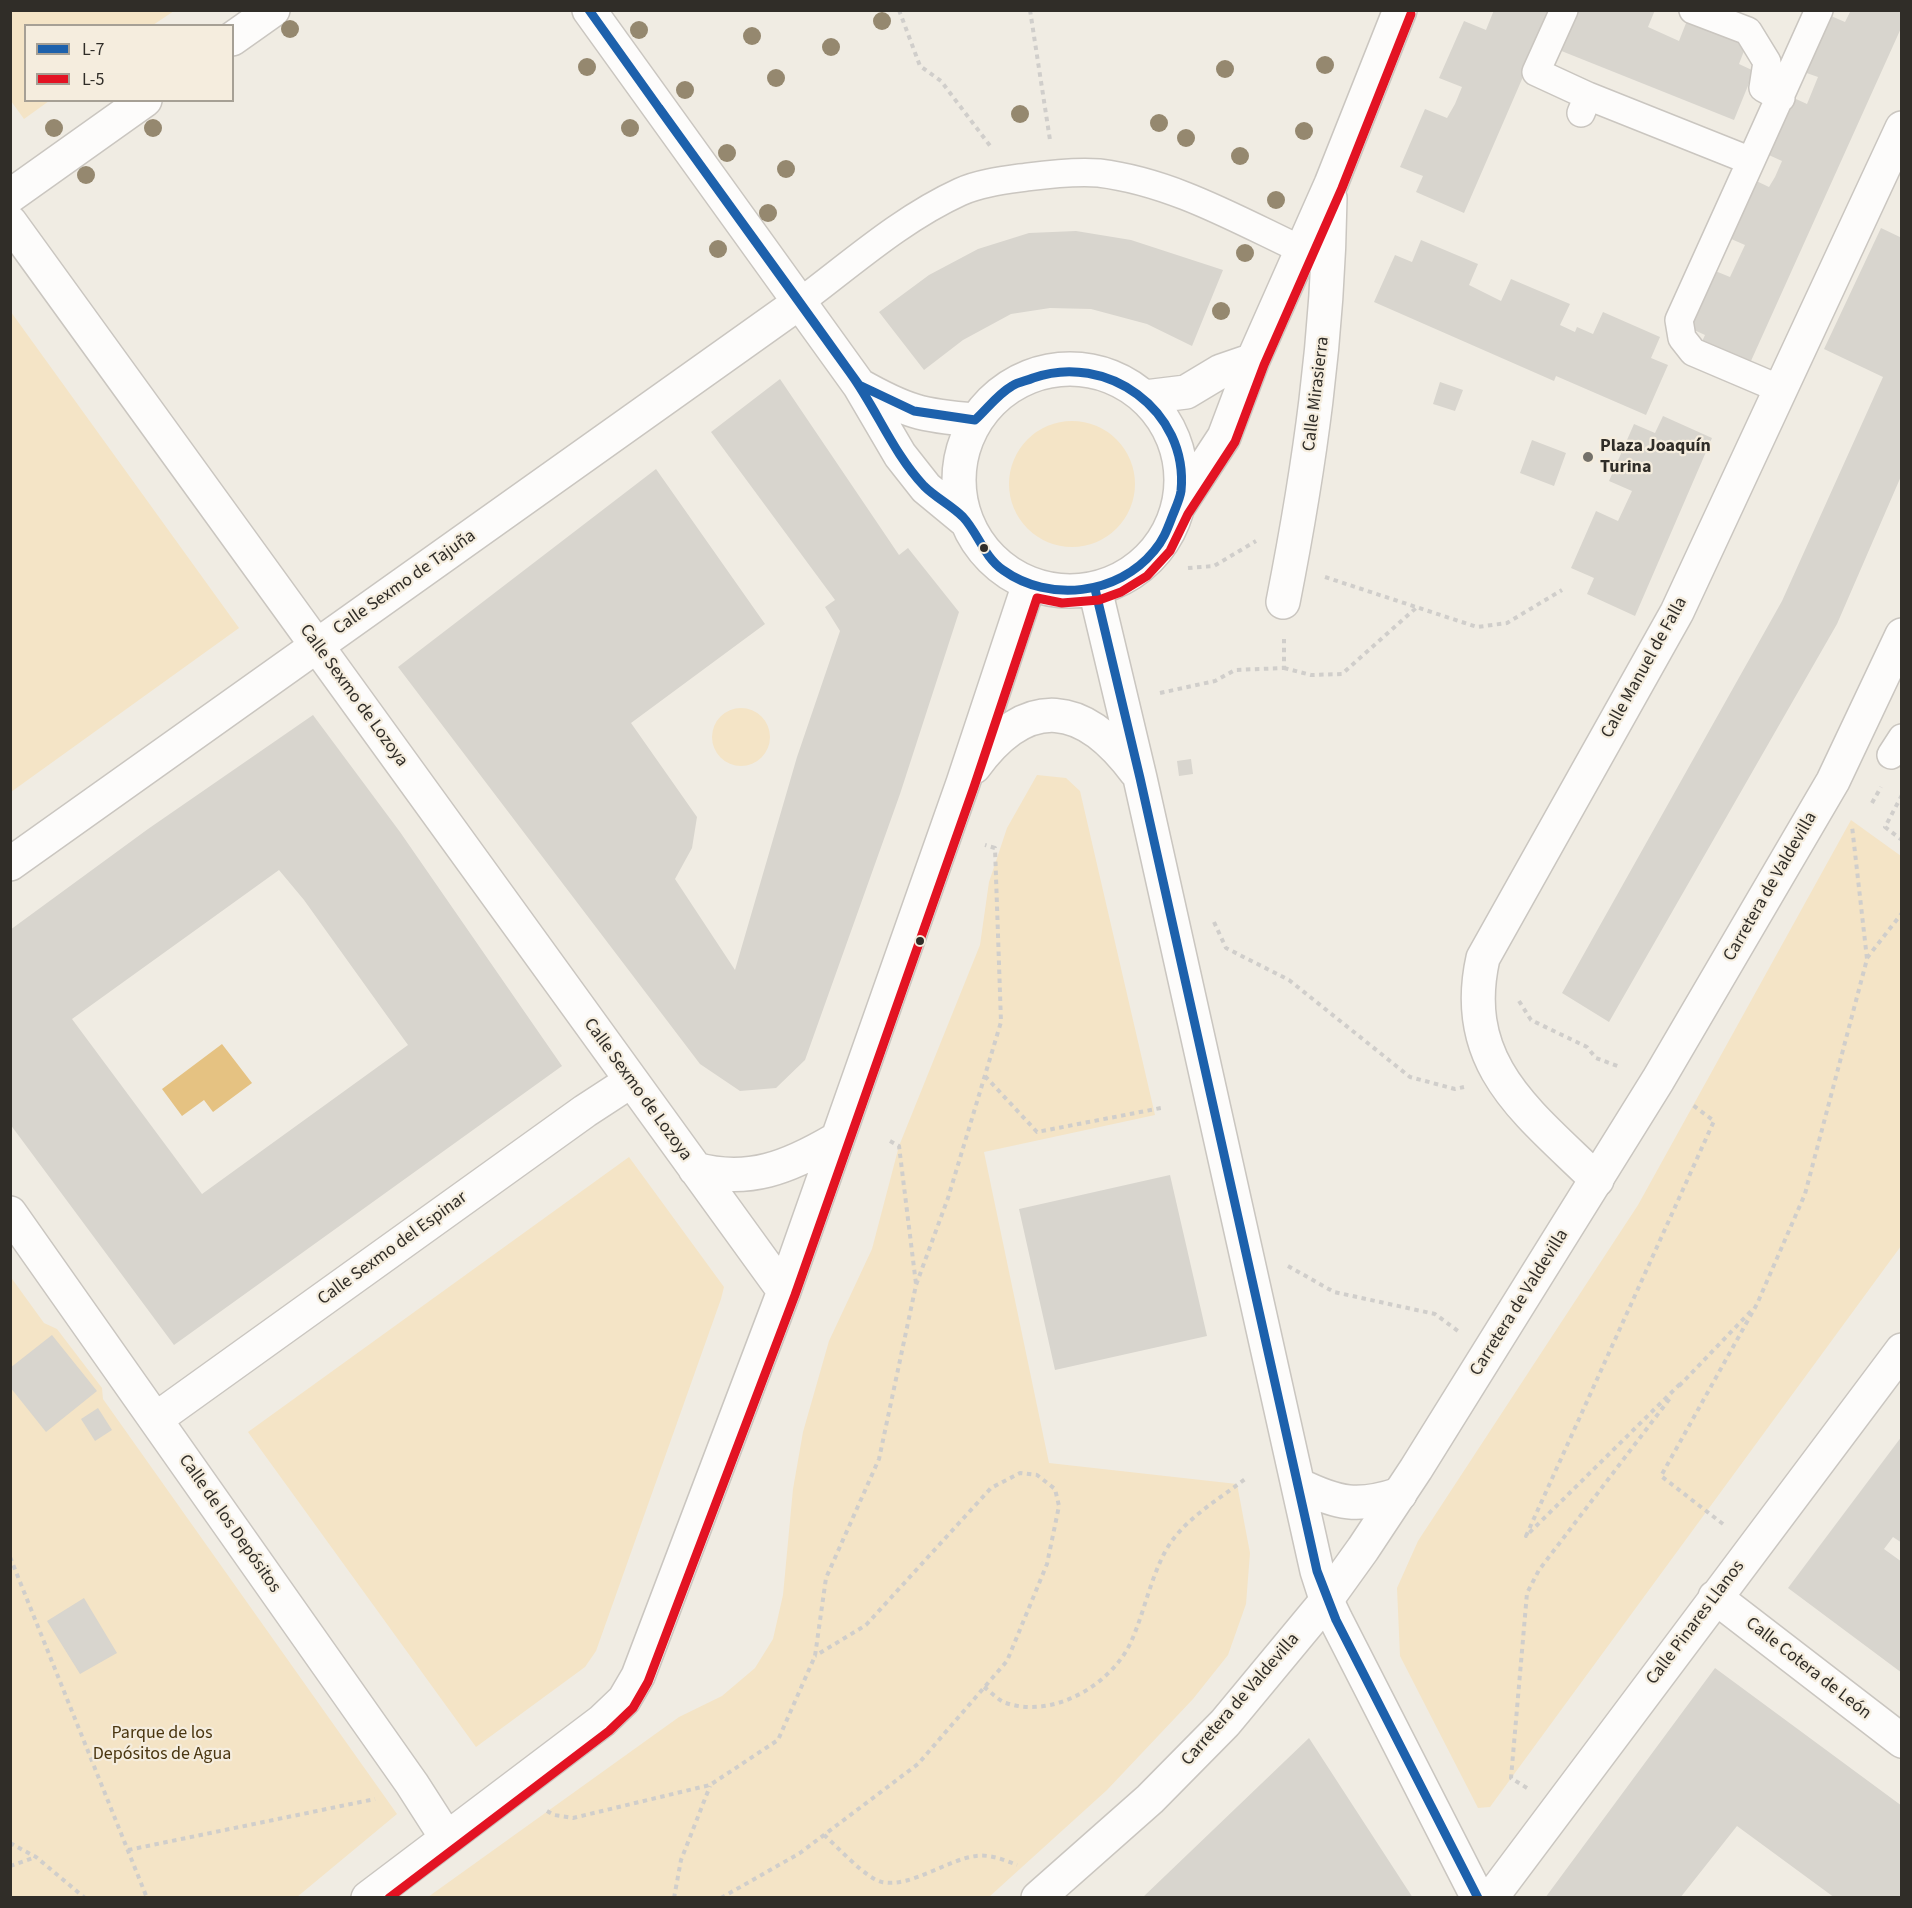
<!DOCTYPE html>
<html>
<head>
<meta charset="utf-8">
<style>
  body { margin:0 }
  #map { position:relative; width:1912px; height:1908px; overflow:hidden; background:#f0ece3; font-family:"Source Sans 3",sans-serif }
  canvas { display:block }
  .frame { position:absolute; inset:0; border:12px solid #302d28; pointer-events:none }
  .legend { position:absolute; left:24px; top:24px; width:210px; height:78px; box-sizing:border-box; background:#f5edde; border:2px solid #a6a095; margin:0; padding:8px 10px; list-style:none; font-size:18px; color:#302d28 }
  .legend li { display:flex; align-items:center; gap:12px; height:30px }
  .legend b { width:30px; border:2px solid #a6a095 }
</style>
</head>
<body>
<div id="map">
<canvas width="1912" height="1908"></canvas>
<div class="frame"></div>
<ul class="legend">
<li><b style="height:8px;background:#1d61ac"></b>L-7</li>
<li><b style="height:8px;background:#e31323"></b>L-5</li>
</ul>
</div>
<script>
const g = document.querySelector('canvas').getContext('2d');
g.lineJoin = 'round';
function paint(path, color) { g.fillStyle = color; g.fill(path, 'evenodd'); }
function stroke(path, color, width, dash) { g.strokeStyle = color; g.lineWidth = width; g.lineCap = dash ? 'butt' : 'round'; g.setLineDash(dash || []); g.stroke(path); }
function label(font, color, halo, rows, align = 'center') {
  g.font = font + ' "Source Sans 3",sans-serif'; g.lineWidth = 4.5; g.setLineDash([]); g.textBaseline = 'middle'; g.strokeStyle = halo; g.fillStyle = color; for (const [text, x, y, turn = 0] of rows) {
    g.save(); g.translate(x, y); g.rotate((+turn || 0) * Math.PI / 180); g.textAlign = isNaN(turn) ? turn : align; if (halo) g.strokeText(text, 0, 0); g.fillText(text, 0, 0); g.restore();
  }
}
paint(new Path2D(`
  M10,11l1,-1 163,1 -21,14 -127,1v74l23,1 -25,18 -13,-18z
  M11,312l228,316 -228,164h-1z
  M1009 484a63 63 0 1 1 126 0a63 63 0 1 1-126 0Z
  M712 737a29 29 0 1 1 58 0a29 29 0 1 1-58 0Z
  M1037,775l29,3 14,13 75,324 -171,37 65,311 188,21 13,69 -4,51 -18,51 -35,44 -86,91 -118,107h-561l251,-180 43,-21 33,-28 18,-29 10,-44 10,-106 10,-57 26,-91 43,-92 27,-103 81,-201 9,-63 18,-54z
  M1851,820l50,36v390l-411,561 -12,1 -78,-152 -3,-68 21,-47 220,-336z
  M629,1157l95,130 -3,12 -125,352 -11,16 -109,80 -228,-315z
  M10,1276l34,47 13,6 45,59 1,11 294,415 -100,83h-286z`), '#f4e4c6');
paint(new Path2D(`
  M222,1044l30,39 -39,29 -9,-12 -22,16 -20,-27z`), '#e5c282');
paint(new Path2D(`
  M1494,10h58l-88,203 -48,-21 7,-16 -23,-9 25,-58 22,9 8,-14 7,-17 -23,-9 25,-57 22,9z
  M1569,10h86l-7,17 31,14 9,-23 59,25 -8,21 15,7 -20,49 -180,-72z
  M1851,10h51v16l-156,346 -48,-22 7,-15 -22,-10 25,-57 22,9 15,-32 -23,-10 26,-58 21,10 6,-10 7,-16 -22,-10 25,-57 22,10 11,-27 -20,-7 26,-57 21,9z
  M1881,228l21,10v236l-65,150 -228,398 -47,-29 220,-392 101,-224 -59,-28z
  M1076,231l55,9 92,30 -31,76 -45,-22 -56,-15 -41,-1 -39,6 -48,26 -39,30 -45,-58 50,-37 49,-26 51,-16z
  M1421,240l57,24 -9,21 32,16 10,-22 59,25 -10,21 15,7 2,-5 16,7 10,-22 57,25 -9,21 17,7 -22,50 -90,-39 -2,5 -180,-79 21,-47 17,7z
  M780,379l119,176 9,-7 51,64 -59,182 -95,266 -29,28 -36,3 -40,-27 -302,-397 258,-198 109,155 -134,99 66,94 -5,31 -17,31 60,91 62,-213 43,-126 -15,-24 10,-7 -124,-168z
  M1440,382l23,8 -8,21 -22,-7z
  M1663,416l49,22 -77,178 -48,-22 7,-16 -23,-10 25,-57 22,10 14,-30 -23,-10 25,-57 21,9z
  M1532,440l34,13 -12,33 -34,-13z
  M313,715l87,117 162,234 -388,279 -164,-221v-194l138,-101zM279,870l25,30 104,145 -206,149 -130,-175z
  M1191,759l2,15 -14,2 -2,-15z
  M1170,1175l37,161 -152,34 -36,-161z
  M52,1335l45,56 -51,41 -36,-45v-19z
  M98,1408l14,22 -17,11 -14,-22z
  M1902,1436v107l-9,-6 -9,12 18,13v111l-114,-85z
  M84,1598l33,55 -37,21 -33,-53z
  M1715,1668l187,138v92h-67l-98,-72 -57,72h-135z
  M1309,1738l104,160h-271z`), '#d8d5ce');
const pedestrian = new Path2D(`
  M1564,10l-28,62 52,24
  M1693,10l55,21 19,31 -4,26 18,10
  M1581,113l7,-17 163,65 -72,159 3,18 11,14 87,37
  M1751,161l68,-151
  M800,302c51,-38 101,-83 160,-110 19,-9 46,-12 67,-15 23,-3 48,-6 72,-4 73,9 137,46 203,77
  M1891,755l11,-17`);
const minor = new Path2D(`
  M589,10l270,375 41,70 26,33 40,33
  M232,39l41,-29
  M10,196l135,-96
  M10,222l774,1069
  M959 480a111 111 0 1 1 222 0a111 111 0 1 1-222 0Z
  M859,385c46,26 63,31 116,35
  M1145,397l41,-5 35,-21 32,-11
  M1178,507l46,-70 29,-77 78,-176 69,-174
  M1095,589l45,189 177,793 9,28 10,21 142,278
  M1283,602c27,-137 45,-264 47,-404
  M974,767c54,-74 110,-65 162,5
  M10,864l790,-562
  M695,1169c53,15 94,-2 140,-29
  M1597,1180c-68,-67 -138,-115 -114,-222l194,-346 225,-484
  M10,1213l402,571 34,53
  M156,1419l429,-308 46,-30
  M1299,1485c39,19 59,23 101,9
  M1715,1597l187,144
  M368,1898l234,-177 22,-21 14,-24 146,-385 179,-508 66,-199
  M1491,1898l411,-548`);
const tertiary = new Path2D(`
  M1038,1898l112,-99 75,-76 97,-117 41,-57 53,-80 242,-389 175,-299 69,-146`);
stroke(pedestrian, '#cac6c0', 30);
stroke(minor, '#cac6c0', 36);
stroke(tertiary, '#cac6c0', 36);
stroke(new Path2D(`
  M899,10l21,56 21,15 50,66
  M1030,10l20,130
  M1188,568l26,-2 42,-25
  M1325,577l152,50 30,-4 55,-33
  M1284,668l27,7 31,-1 74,-66
  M1160,693l55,-12 20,-11 49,-2v-29
  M1902,795l-17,32 17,13
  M1872,803l9,-16
  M1214,922l12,26 63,32 121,97 45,12 9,-2
  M1867,958l35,-45
  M1519,1001l12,19 56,27 9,11 24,9
  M985,1076l52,56 124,-24
  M890,1141l9,5 17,138
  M1288,1266l46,26 101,22 23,17
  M1680,1384l-154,152 188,-415 -24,-18
  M1679,1386l74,-77
  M1723,1524l-62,-48 96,-172 48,-110 62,-235 -15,-133
  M10,1557l137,341
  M984,1687c7,5 15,14 22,16 47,16 105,-18 125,-61 13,-29 19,-62 34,-90 17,-32 52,-51 80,-73
  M1527,1788l-16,-10 16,-185 12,-23 132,-173
  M547,1811l7,4 19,3 137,-33 68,-45 37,-84 11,-78 53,-119 37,-174 32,-87 53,-176 -6,-174 -10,-3
  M824,1835c14,12 41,43 58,47 29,6 66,-23 94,-26 14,-2 29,4 41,9
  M10,1843l26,14 49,41
  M128,1850l247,-51
  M10,1866l26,-9
  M674,1898l7,-38 29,-74
  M721,1898l79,-45 118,-89 89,-103 40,-97 12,-58 -4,-17 -18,-14 -17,-2 -29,15 -125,137 -51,31`), '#d0cecb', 4, [4.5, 4.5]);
stroke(pedestrian, '#fdfcfb', 27);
stroke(minor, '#fdfcfb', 33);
stroke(tertiary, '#fdfcfb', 33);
stroke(new Path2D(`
  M589,10l70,98
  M589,10l70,98
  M659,108l200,277 55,26 61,9c12,-11 23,-26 37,-34 6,-4 14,-5 21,-8 73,-26 156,32 148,113 -1,8 -6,18 -9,26 -5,13 -9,24 -18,34 -36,44 -105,52 -151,19 -19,-13 -25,-37 -40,-53 -12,-12 -27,-19 -39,-31 -31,-33 -47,-76 -73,-112 -63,-89 -128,-177 -192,-266z
  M1095,589l45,189 177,793 19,49 142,278`), '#1d61ac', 9);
stroke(new Path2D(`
  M389,1898l220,-167 24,-23 15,-26 147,-387 179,-508 63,-189 25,5 37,-3 22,-8 26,-16 23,-25 18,-37 47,-72 29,-77 78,-177 69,-174`), '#e31323', 9);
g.fillStyle = '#95886f';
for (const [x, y] of [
  [882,21],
  [290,29],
  [639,30],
  [752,36],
  [831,47],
  [1325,65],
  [587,67],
  [1225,69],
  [776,78],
  [685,90],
  [1020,114],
  [1159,123],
  [54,128],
  [153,128],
  [630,128],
  [1304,131],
  [1186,138],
  [727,153],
  [1240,156],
  [786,169],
  [86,175],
  [1276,200],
  [768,213],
  [718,249],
  [1245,253],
  [1221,311]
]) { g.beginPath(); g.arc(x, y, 9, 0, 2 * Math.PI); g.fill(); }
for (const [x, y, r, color] of [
  [1588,457,6,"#737069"],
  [984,548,5,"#302d28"],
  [920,941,5,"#302d28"]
]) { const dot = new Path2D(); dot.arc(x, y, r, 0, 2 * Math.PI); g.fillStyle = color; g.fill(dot); stroke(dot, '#f5edde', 2); }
label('18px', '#302d28', '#f5edde', [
  ["Calle Mirasierra",1317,394,-83],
  ["Calle Sexmo de Tajuña",405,583,-35],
  ["Calle Manuel de Falla",1645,668,-61],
  ["Calle Sexmo de Lozoya",353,696,54],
  ["Carretera de Valdevilla",1771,887,-60],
  ["Calle Sexmo de Lozoya",637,1090,54],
  ["Calle Sexmo del Espinar",393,1249,-36],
  ["Carretera de Valdevilla",1520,1303,-58],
  ["Calle de los Depósitos",229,1524,55],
  ["Calle Pinares Llanos",1696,1623,-53],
  ["Calle Cotera de León",1808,1669,38],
  ["Carretera de Valdevilla",1241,1700,-49]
]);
label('bold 18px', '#302d28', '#f5edde', [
  ["Plaza Joaquín",1600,447],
  ["Turina",1600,468]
], 'left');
label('18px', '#4a3610', '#f5edde', [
  ["Parque de los",162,1734],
  ["Depósitos de Agua",162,1755]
]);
</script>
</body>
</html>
